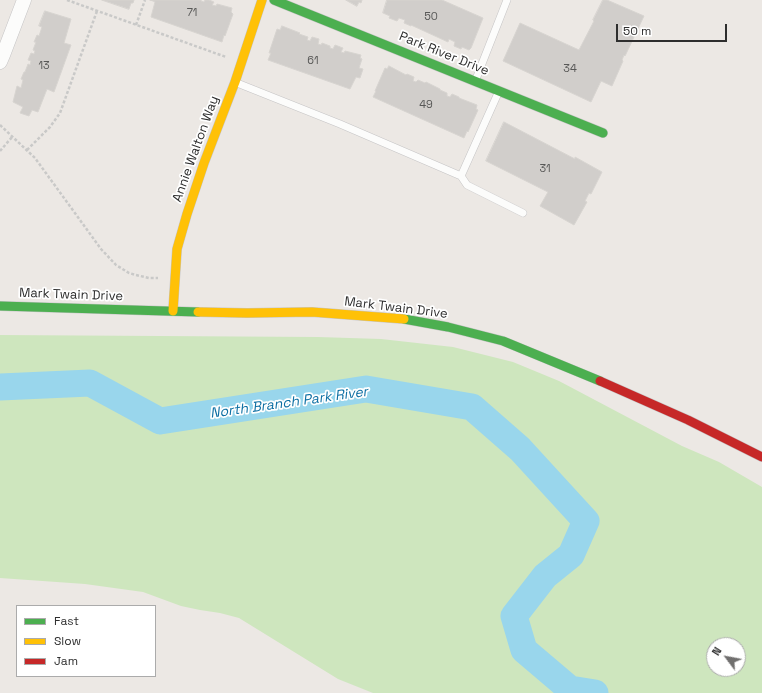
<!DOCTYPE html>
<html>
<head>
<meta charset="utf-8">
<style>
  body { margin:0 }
  #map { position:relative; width:762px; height:693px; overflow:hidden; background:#ece8e4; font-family:"Space Grotesk",sans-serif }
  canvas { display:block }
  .legend { position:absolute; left:16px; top:605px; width:140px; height:72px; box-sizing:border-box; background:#fff; border:1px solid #ababab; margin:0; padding:5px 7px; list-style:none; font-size:12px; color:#2e2e2e }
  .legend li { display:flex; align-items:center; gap:8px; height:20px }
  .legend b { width:20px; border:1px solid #ababab }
  .north { position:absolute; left:706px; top:637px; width:40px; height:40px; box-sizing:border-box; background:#fff; border:1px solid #ababab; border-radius:50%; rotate:302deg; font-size:11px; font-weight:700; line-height:16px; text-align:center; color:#2e2e2e }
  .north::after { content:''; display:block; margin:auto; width:14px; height:18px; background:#706f6e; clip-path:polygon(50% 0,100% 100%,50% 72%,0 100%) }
  .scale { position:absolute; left:616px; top:24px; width:111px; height:18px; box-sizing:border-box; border:2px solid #2e2e2e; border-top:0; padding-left:5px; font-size:12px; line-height:14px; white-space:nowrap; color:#2e2e2e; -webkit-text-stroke:3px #fff; paint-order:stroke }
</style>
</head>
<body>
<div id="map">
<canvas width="762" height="693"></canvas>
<ul class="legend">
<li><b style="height:5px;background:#4caf50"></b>Fast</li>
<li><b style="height:5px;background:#ffc107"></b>Slow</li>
<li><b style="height:5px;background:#c62828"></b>Jam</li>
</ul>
<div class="north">N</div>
<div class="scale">50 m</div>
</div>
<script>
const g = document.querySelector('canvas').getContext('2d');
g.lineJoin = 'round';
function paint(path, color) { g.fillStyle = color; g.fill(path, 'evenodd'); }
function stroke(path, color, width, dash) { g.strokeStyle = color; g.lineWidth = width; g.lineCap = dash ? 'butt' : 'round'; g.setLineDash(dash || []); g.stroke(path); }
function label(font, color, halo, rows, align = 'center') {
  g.font = font + ' "Space Grotesk",sans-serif'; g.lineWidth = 3.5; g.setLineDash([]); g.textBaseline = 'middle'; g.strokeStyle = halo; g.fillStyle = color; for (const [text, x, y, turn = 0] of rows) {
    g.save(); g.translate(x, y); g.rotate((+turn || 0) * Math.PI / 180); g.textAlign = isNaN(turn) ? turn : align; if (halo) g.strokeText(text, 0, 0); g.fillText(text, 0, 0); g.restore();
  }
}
paint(new Path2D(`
  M0,335l318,2 63,2 72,8 60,15 46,19 123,65 37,16 43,25v206h-389l-35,-14 -99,-61 -19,-5 -20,-3 -19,-4 -38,-14 -58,-8 -85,-6zM714,645h24v24h-24z`), '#cee6be');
stroke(new Path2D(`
  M0,387l90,-4 70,38 206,-32 106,18 48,42 66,72 -15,34 -26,21 -31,40 10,34 46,39 25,4`), '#99d6ec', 27);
const building = new Path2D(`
  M102,0h32l-1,3h-2l-2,6z
  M150,0h51v1l3,1 1,-2h4l5,2 -2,3 4,1 1,-2 15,4 -1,4 2,2 -8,22 -1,-1 -2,7 -71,-25 4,-15z
  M346,0h16l-1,3 -2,-1 -2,4z
  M387,0h55l41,18 -12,30 -2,2 -7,-3 -1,2 -7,-3 1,-4 -6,-3 -1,3 -37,-17v1l-7,-3 1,-3 -6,-2 -2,3 -8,-3 1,-2 -7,-3z
  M603,0h4l37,16 -19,40 -1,-1 -2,5 1,1 -11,25 -11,-5 -10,21 -88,-41 17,-38 59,27 15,-29 -1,-1z
  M45,11l26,8 -7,24 7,2 -17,47 -7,-3 -9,23 -6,-2 -3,6 -9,-3 3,-6 -10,-5 4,-16 4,2 2,-8 -2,-1 3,-7h1l3,-8 2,1 1,-4 -3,-1 3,-7 3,1 1,-3 -2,-1 3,-8h-2l3,-7 2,1 3,-9 -3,-1z
  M282,26l18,7 -1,1 9,3 -1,3 3,1 2,-4 7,2 -1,5 3,1 1,-2 8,3v2l3,1 2,-4 8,3 -2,4 3,1 1,-2 16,4 -1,3 2,1 -3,9 4,1 -3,9 -4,-1 -6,12 -82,-29 3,-7h-2l8,-24 3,1z
  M389,66l17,9 1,-1 7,3 -1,4 3,1 2,-2 7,3 1,-1 14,7v1l7,3v3l3,1 2,-3 7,3v1l18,7 -1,4 2,1 -10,22 -1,-1 -3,7 -91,-41 3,-6h-1l10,-23 2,1z
  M504,122l71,37v-2l27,15 -11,22 -2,-1 -4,8 2,1 -13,23 -34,-19 8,-14 -62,-31z`);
paint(building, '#d1cecb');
stroke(building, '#d7d4d0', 1);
const lane = new Path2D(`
  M476,79l31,-79
  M237,83l103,41 121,52 38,-85
  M461,176l6,9 56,28`);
const street = new Path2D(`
  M0,62l3,-7 21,-55`);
const fast = new Path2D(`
  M274,0l329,133
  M0,306l198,6
  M404,319l44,8 55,14 97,40`);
const slow = new Path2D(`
  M173,311l4,-62 10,-35 17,-51 31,-81 27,-82
  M198,312l49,1 65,-1 92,7`);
const jam = new Path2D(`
  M600,381l88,39 74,37`);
stroke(lane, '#c5c4c5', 8);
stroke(street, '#c5c4c5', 15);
stroke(fast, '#c5c4c5', 10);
stroke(slow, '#c5c4c5', 10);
stroke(jam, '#c5c4c5', 10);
stroke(new Path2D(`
  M67,0l159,57
  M136,25l9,-25
  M0,125l35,33 66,91 15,16 13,8 7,2 13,3h9
  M27,150l23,-23 10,-14 37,-102
  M0,151l13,-15`), '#c9c9c8', 2.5, [3, 2]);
stroke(lane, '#fcfcfb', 7);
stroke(street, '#fcfcfb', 14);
stroke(fast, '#4caf50', 9);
stroke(slow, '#ffc107', 9);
stroke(jam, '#c62828', 9);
label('11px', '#585857', null, [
  ["71",192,13],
  ["50",431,17],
  ["61",313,61],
  ["13",44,66],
  ["34",570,69],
  ["49",426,105],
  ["31",545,169]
]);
label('13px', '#2e2e2e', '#fff', [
  ["Park River Drive",444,54,22],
  ["Annie Walton Way",196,149,-70],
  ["Mark Twain Drive",71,295,2],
  ["Mark Twain Drive",396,308,7]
]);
label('italic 14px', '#0d6fa3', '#fff', [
  ["North Branch Park River",289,403,-8]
]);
</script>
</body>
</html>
